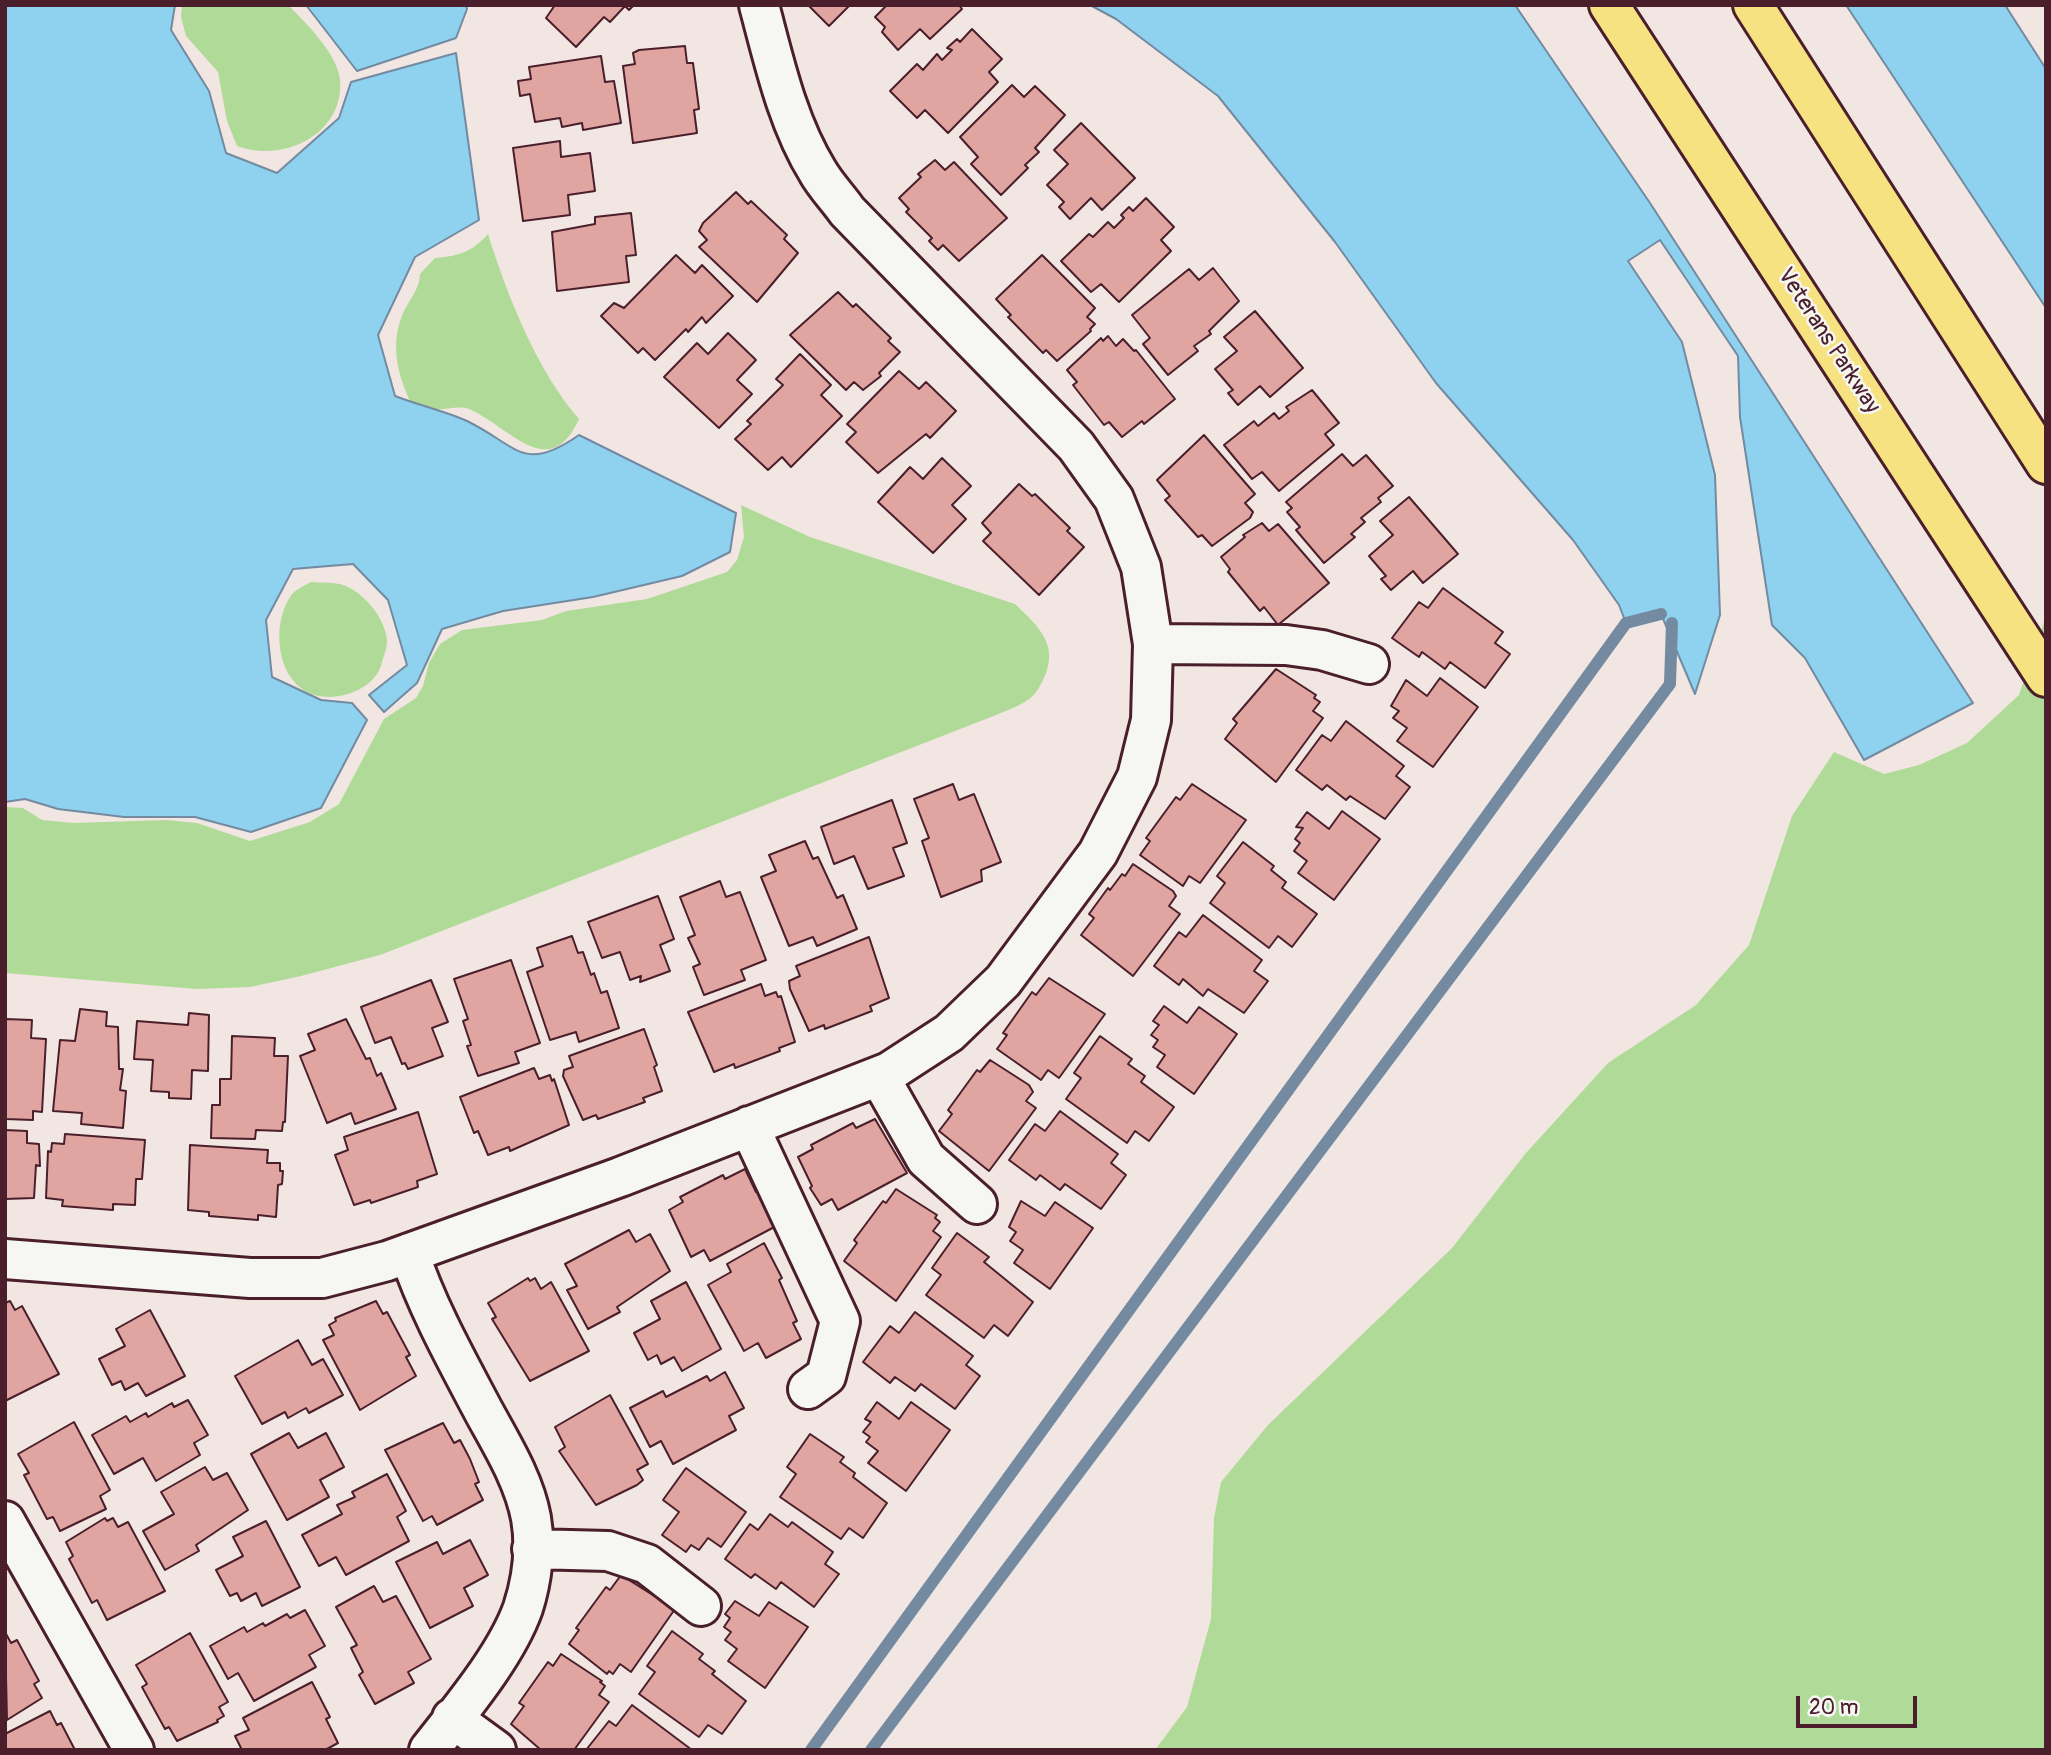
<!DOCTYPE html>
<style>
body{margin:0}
#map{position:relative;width:2051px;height:1755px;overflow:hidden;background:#f2e6e2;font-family:Pangolin,sans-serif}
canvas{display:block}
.frame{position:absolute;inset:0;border:7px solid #4a1f2b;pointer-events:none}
.scale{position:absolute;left:1796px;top:1696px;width:121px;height:32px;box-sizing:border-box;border:4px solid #4a1f2b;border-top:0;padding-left:9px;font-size:21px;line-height:24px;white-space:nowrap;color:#4a1f2b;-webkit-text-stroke:5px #f6f6f2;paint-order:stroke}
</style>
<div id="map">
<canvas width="2051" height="1755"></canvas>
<div class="frame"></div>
<div class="scale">20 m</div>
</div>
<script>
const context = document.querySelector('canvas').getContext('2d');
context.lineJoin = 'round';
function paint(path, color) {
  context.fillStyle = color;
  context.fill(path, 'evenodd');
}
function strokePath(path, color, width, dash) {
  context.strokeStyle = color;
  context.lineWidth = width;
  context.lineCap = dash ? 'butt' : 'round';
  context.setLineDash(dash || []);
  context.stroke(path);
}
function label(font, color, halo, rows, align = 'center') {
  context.font = font + ' Pangolin,sans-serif';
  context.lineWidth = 5;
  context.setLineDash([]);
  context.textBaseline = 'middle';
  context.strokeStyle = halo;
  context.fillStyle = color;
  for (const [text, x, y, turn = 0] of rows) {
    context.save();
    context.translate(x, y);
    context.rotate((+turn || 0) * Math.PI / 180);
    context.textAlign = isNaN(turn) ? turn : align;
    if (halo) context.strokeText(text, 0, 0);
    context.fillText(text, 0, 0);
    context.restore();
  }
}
const green = new Path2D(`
 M182,5H288C305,22 338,54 340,80C344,135 283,163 237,146L227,121L218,72L186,36L181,17Z
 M488,234C507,295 537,371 579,419C549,485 508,425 469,409C458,405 443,411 432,409C425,408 418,405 411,403C397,373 390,344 403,313C410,298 419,291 420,274L435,258C459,256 472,252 488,234Z
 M741,505L810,537L1015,604C1039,627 1060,645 1043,680C1039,688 1035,696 1026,701C1016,708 1002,712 991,717L380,955L301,976L250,987L197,989L5,973V807L23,808L42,820L73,823L166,820L197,823L250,841L310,822L339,804L384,719L416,698L423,686L429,663L440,644L462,630L542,620L566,611L647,599L727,572L737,560L744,537Z
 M311,582C322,583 334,582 343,585C364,592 386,619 387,641C387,648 384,656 382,662C376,691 332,705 307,692C276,676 272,624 290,597C294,590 304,586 311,582Z
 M2046,616V1750H1155L1187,1707L1211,1619L1214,1518L1221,1482L1268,1425L1452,1248L1526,1153L1608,1063L1696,1005L1749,945L1792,816L1834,752L1884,774L1919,765L1967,743L2019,695Z`);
const water = new Path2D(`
 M5,5H175L171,30L209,91L226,153L277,173L339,118L351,82L456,53L479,220L415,257L378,335L395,396C418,405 444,411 467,421C518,446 523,474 579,435L736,513L730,552L682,576L593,597L503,611L442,629L417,683L384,712L369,695L407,665L388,600L353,564L293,569L266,620L272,677L321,700L352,703L367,720L321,808L251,832L195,817H124L58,809L25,799L5,802Z
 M306,5H466L467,9L456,38L357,71Z
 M1090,5H1515L1650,203L1973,703L1864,760L1805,658L1772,625L1740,417L1738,356L1660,240L1628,261L1682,342L1715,475L1720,615L1695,694L1661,614L1626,623L1619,605L1573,540L1436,383L1335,242L1218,96L1116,19Z
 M1846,5H2005L2046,69V308Z`);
const stream = new Path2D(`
 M811,1750L1626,623L1661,614
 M871,1750L1670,684L1672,623`);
const building = new Path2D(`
 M555,5H634L629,10L625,6L610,22L604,17L576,47L546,18Z
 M808,5H850L829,26Z
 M887,5H959L962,9L930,39L920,29L898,50L882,32L885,27L875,17Z
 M972,29L1002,59L989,72L998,82L948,133L925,110L917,118L890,91L917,64L923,70L937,54L942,60L952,50L947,48L957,39L960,42Z
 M685,46L687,63H693L699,109L694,110L697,133L633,143L623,66L635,64L633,53L639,50Z
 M601,56L605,82L614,81L621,123L583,130L582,123L562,127L560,118L535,122L530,94L520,96L518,81L531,79L529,67Z
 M1012,85L1024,97L1035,86L1065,115L1035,148L1039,152L1025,165L1028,168L1001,195L971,164L978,157L960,137Z
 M1081,123L1135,178L1102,210L1091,198L1070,219L1059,207L1064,202L1047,185L1068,164L1054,150Z
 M560,141L561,157L590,153L595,191L568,195L570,215L523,221L513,148Z
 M935,160L945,170L954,162L1007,218L959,261L943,245L938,250L929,241L932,238L906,212L909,209L899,198L921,177L918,174Z
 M736,192L748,204L751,201L787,235L784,239L798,253L757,302L699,247L707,240L699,231L703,223Z
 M1146,198L1174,227L1161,240L1171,251L1119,302L1101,284L1091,292L1061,261L1089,234L1093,237L1108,222L1114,228L1124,218L1121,215L1129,207L1133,211Z
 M631,213L636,255L626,256L629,282L557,291L552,232L595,224V217Z
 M676,255L695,273L702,265L733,296L706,323L702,317L688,332L686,329L655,360L643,348L638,353L601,316L614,303L624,308Z
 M1042,255L1095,308L1087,317L1095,324L1090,329L1091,331L1057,361L1046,350L1043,353L1008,317L1011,315L996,299Z
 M1213,268L1239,301L1209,331L1211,334L1194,346L1198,351L1168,375L1143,344L1150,338L1132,315L1189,269L1199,280Z
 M838,292L853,307L856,304L891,338L888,341L900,352L879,373L881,376L863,390L854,382L846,390L790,335Z
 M1255,311L1303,368L1270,397L1260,386L1238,405L1228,393L1233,390L1215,369L1237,351L1224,337Z
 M728,333L756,360L737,380L752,394L719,428L664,377L697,343L708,354Z
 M1108,336L1116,346L1123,339L1134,351L1136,350L1175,399L1144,424L1142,421L1122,437L1109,422L1104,425L1073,385L1077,382L1067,370L1101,338L1103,341Z
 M800,354L831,385L821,395L842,416L791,467L782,457L768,470L735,439L751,424L747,421L783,385L776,379Z
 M899,371L919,389L926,382L956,411L930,438L926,434L878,473L846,442L856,432L847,424Z
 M1312,390L1339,423L1325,434L1334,445L1279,491L1262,472L1252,479L1224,445L1254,421L1258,426L1274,413L1279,419L1289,411L1286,407Z
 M1204,435L1255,494L1245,503L1253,512L1250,518L1212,546L1202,535L1198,537L1165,500L1170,496L1157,480Z
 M1342,454L1353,466L1366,455L1393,486L1378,498L1381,502L1361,518L1365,522L1351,534L1355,537L1324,563L1296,530L1300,527L1287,512L1292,508L1286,502Z
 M942,458L971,486L952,505L966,519L933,553L878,502L910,467L923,479Z
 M1019,484L1032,496L1035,494L1070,528L1067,531L1084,547L1039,595L983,541L991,533L982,523Z
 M1409,497L1458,554L1423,583L1413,571L1391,590L1381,579L1386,576L1369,556L1393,535L1380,521Z
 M1262,523L1269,531L1278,524L1329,583L1278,625L1264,607L1260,611L1228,572L1230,569L1221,557L1245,537L1243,535Z
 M1443,588L1503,632L1495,643L1510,654L1485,688L1450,662L1445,669L1422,652L1419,657L1392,638L1419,602L1428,608Z
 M1276,669L1316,695L1314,698L1320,702L1313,711L1323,718L1276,782L1225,739L1237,723L1233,719Z
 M1440,678L1478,707L1433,767L1397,741L1407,728L1393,718L1399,711L1391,706L1406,680L1427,696Z
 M1346,721L1404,766L1396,776L1410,787L1385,819L1350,796L1346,800L1327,785L1322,790L1296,770L1322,735L1331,741Z
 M953,784L959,800L974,794L1001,862L981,870L982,881L941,897L922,841L929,838L914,799Z
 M1192,784L1246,820L1200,883L1189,876L1183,886L1140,855L1150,841L1146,838L1176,797L1180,800Z
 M892,800L907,843L893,848L904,876L868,889L854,856L834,864L821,827Z
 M1342,811L1380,839L1334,900L1298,873L1307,861L1294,851L1300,843L1295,839L1303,828L1296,827L1307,812L1329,829Z
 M805,841L813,859L818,857L837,898L843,895L857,929L817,946L813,937L789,946L761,877L776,871L769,855Z
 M1243,842L1274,866L1271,870L1286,882L1282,888L1317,914L1292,947L1278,936L1269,948L1210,903L1225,883L1217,876Z
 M1133,864L1173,891L1176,896L1169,906L1180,914L1133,976L1081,935L1094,918L1089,914L1108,888L1110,890L1122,874L1125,876Z
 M720,881L726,897L740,892L766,960L741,970L745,980L704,995L693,967L700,964L688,938L695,935L680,897Z
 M658,896L674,939L660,945L670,971L640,982L641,976L630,980L620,952L602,958L588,922Z
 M1203,915L1262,960L1254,971L1268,981L1244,1013L1208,989L1203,996L1183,979L1179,985L1154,966L1179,932L1186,937Z
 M572,936L578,953L583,952L591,975L594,973L601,993L607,991L619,1028L579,1042L576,1032L550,1040L527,972L543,966L537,948Z
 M869,937L889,998L870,1006L872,1011L825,1029L824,1025L809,1031L790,989L789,981L800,976L796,966Z
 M511,960L540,1043L515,1052L519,1063L478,1076L467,1046L471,1045L463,1021L468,1019L454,979Z
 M1049,978L1105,1014L1059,1078L1048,1070L1041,1080L997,1049L1007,1035L1003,1033L1032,992L1036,995Z
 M431,980L448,1022L432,1028L443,1056L408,1069L405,1063L402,1064L391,1037L375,1043L361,1007Z
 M761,984L765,996L776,992L778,997L781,996L795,1042L779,1048L780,1051L735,1068L734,1064L714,1072L688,1012Z
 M1164,1006L1187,1023L1199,1007L1237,1034L1194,1094L1157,1067L1165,1055L1153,1047L1158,1040L1151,1035L1159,1025L1153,1021Z
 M80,1009L107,1012L106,1026L118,1027L119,1069H123L120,1090L126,1091L123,1128L81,1124L82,1113L53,1111L60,1040L75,1041Z
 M189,1013L209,1015L208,1071L192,1070L191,1099L169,1098V1092L151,1091L153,1060L134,1059L137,1021L188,1025Z
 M5,1019L32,1020L31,1038L46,1039L42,1112L33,1111V1120L5,1119Z
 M346,1019L366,1059L370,1058L377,1076L381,1073L396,1109L355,1124L351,1113L327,1123L300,1056L315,1050L308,1034Z
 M644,1029L657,1065L654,1067L662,1091L643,1098L645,1102L598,1119L596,1115L583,1120L563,1076L564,1070L573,1067L569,1056Z
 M232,1036L275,1038L274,1056H288L285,1122H283L282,1131L256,1130L255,1139L211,1138L212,1105H220V1079H231Z
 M1100,1036L1132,1059L1128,1064L1145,1076L1141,1082L1174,1107L1149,1141L1135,1131L1127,1143L1066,1099L1081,1078L1074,1073Z
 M990,1060L1029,1085L1033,1092L1026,1101L1036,1108L989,1171L939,1131L952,1114L948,1110L977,1070L980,1072Z
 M534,1068L539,1079L550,1075L552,1081L554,1079L569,1125L510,1151L509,1147L488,1155L478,1131L474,1133L460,1097Z
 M1060,1111L1118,1154L1111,1163L1126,1175L1101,1209L1065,1184L1060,1190L1040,1175L1036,1180L1009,1160L1035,1124L1045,1131Z
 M418,1112L437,1174L417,1181L418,1187L371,1203L370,1200L354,1205L335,1155L348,1150L344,1137Z
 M875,1119L907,1173L838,1210L832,1199L821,1205L810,1188L812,1186L798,1157L813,1149L811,1145L853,1123L856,1128Z
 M5,1130L27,1131V1143L39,1144L40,1166L36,1165L34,1198L5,1199Z
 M65,1134L145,1140L142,1179H136L135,1205L113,1204V1210L62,1206L63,1200L46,1198L48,1151L51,1152L52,1143L64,1144Z
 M190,1145L268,1150L267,1163H280V1171H283L282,1184L278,1185L276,1217L258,1215V1220L209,1216V1212L188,1210Z
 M745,1169L756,1192L762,1190L780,1224L710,1261L704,1250L691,1257L669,1210L683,1202L680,1197L723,1175L725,1179Z
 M896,1189L937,1215L935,1218L940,1222L933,1231L941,1237L896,1301L844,1261L857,1243L854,1240L883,1201L886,1203Z
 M1021,1201L1045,1216L1055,1202L1093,1228L1050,1289L1014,1263L1023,1250L1010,1241L1016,1232L1009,1227Z
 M629,1230L636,1242L650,1234L670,1271L617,1307L620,1312L588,1329L567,1290L577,1286L565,1264Z
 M957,1233L989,1257L984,1262L1033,1302L1008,1336L994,1325L984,1338L926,1295L941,1275L932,1268Z
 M764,1243L782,1278L779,1280L797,1321L793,1323L801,1339L766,1358L758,1343L744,1351L708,1285L731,1272L727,1264Z
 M528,1278L530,1281L535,1278L541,1289L551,1282L589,1351L530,1381L492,1319L496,1317L488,1303Z
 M686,1282L721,1349L682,1371L674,1357L661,1364L657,1355L648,1360L634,1333L660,1319L651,1301Z
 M10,1301L15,1310L22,1306L59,1374L5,1401V1303Z
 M376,1301L383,1314L387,1312L410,1355L406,1357L416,1376L360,1410L323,1340L334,1335L329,1325L336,1321L335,1318Z
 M150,1310L185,1376L146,1396L138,1383L125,1390L121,1381L112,1385L99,1359L125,1346L116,1329Z
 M915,1312L973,1356L966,1365L980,1376L955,1409L921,1384L915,1391L895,1377L890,1383L863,1362L890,1326L899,1333Z
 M298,1340L312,1365L323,1359L343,1395L309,1413L306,1408L288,1418L285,1412L262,1424L235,1376Z
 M725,1372L744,1408L729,1416L736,1430L673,1464L661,1441L650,1447L630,1408L663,1391L666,1397L707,1376L710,1381Z
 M610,1395L648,1464L637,1470L643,1480L637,1485L596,1505L559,1451L565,1447L555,1427Z
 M188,1400L208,1435L194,1443L200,1455L156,1481L143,1458L114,1474L92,1435L126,1416L130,1422L146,1413L148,1417L172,1403L174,1407Z
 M877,1402L899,1419L911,1402L950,1430L906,1491L868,1463L878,1451L866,1442L870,1437L863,1432L871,1422L865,1419Z
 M74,1422L110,1490L100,1496L106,1509L60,1531L53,1517L47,1519L24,1475L29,1473L18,1454Z
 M443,1423L454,1443L460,1440L470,1459L479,1482L475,1484L483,1500L437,1525L432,1516L423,1521L385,1450Z
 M289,1433L298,1448L326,1433L344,1467L320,1480L329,1497L287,1520L251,1454Z
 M810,1434L844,1457L840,1462L855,1473L853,1477L887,1503L863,1538L849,1528L841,1539L780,1497L796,1474L787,1467Z
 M205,1467L213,1480L227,1473L248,1510L196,1545L199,1551L165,1570L143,1531L174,1514L161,1492Z
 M686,1468L746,1512L721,1547L708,1538L699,1550L691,1545L686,1552L662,1535L679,1512L663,1500Z
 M387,1474L406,1511L397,1517L409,1541L346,1575L336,1557L319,1566L302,1535L342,1514L337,1505L355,1497L352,1492Z
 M770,1514L788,1527L792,1522L833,1552L825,1564L839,1574L814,1607L781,1582L776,1589L755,1574L751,1578L725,1559L750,1524L758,1530Z
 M105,1518L107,1521L113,1518L118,1527L128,1522L165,1591L107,1620L97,1600L92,1603L69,1559L73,1556L66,1542Z
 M266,1521L300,1587L262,1606L256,1593L241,1601L237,1593L230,1596L216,1570L243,1556L233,1537Z
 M470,1540L488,1575L464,1588L473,1606L430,1628L396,1562L437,1542L443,1554Z
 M621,1575L675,1609L631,1672L620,1664L613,1674L609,1671L607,1674L569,1644L579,1630L576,1628L606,1587L610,1590Z
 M374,1586L383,1602L396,1596L431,1659L408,1672L414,1683L375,1704L359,1675L363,1672L351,1648L357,1645L336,1607Z
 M735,1601L759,1616L769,1602L808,1627L765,1688L728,1661L737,1649L725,1640L731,1632L724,1627L730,1618L725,1614Z
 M305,1610L325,1646L309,1655L316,1667L254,1701L238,1673L228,1679L210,1646L244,1627L247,1632L263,1623L265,1626L287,1614L290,1618Z
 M672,1631L703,1654L699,1659L715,1671L712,1674L746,1701L722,1734L708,1725L699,1737L639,1694L655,1672L647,1666Z
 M5,1632L11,1643L17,1640L39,1681L34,1684L42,1698L7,1720Z
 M190,1633L228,1702L219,1707L224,1716L217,1720L218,1722L177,1741L169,1727L165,1729L142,1687L147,1684L136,1665Z
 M561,1654L602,1681L600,1682L605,1686L599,1695L609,1702L574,1750H541L511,1724L524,1706L519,1703L548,1662L553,1666Z
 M312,1682L330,1717L326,1719L338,1743L325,1750H242L235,1736L249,1730L243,1718Z
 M632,1705L692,1750H586L609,1721L616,1726Z
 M50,1711L57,1725L61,1723L75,1750H5V1734Z`);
const minor = new Path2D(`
 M1153,644L1286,645L1322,650L1369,664
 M879,1076L926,1159L977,1204
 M749,1126L840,1321L826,1376L808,1389
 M409,1253C428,1309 456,1359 484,1412C502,1445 524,1480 531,1518C536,1547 532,1580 523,1608C506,1656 460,1710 429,1750
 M5,1259L250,1278H322L387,1261L620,1177L889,1072L949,1033L1003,981L1098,853L1137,777L1151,720L1153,644L1141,567L1114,499L1076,446L847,211C838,198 826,186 818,172C787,122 774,61 759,5
 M5,1521L134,1750
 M532,1549L608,1551L647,1564L701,1606
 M452,1718L496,1750`);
const major = new Path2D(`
 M1609,5L2046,677
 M1753,5L2046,464`);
const streetNames = [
 ["Veterans Parkway",1828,341,57]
];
paint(green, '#b0da97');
paint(water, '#8ed2ef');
strokePath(water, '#738aa1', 2);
strokePath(stream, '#738aa1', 12);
paint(building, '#e0a5a1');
strokePath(building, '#4a1f2b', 2);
strokePath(minor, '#4a1f2b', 44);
strokePath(major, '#4a1f2b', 44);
strokePath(minor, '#f6f6f2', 38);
strokePath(major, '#f6e281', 38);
label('23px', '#4a1f2b', '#f6f6f2', streetNames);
</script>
